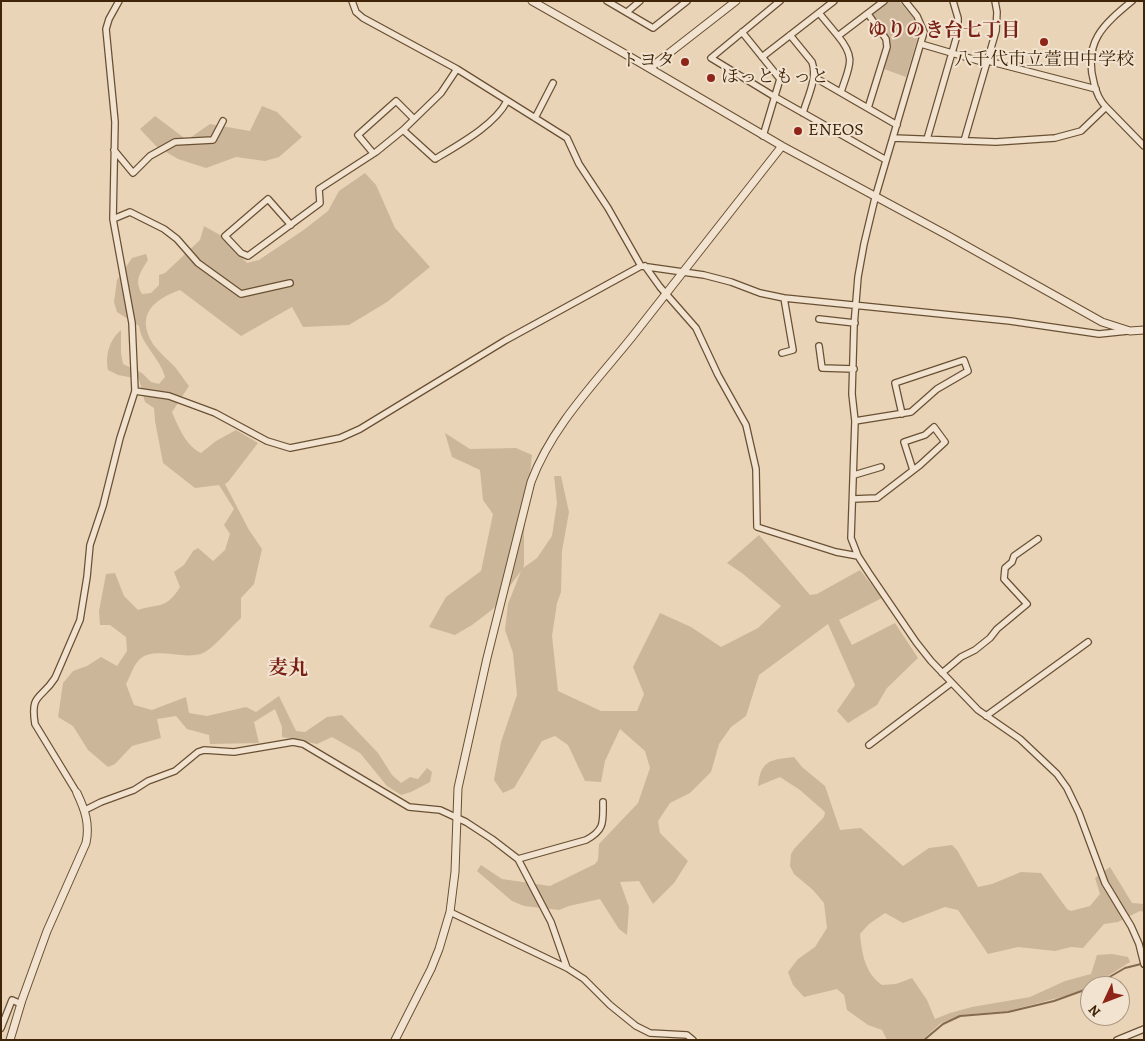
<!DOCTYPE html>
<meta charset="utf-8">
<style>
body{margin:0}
#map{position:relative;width:1145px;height:1041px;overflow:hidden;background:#e9d4b7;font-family:Alegreya,serif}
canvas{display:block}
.frame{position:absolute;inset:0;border:2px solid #402407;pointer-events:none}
.north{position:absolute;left:1080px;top:976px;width:50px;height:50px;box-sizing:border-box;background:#f1e3d0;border:1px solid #aa9780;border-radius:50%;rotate:227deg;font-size:14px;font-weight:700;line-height:20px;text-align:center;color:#402407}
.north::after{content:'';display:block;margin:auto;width:18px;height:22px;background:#8f2418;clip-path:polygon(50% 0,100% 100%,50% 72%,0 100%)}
</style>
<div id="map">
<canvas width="1145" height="1041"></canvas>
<div class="frame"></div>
<div class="north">N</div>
</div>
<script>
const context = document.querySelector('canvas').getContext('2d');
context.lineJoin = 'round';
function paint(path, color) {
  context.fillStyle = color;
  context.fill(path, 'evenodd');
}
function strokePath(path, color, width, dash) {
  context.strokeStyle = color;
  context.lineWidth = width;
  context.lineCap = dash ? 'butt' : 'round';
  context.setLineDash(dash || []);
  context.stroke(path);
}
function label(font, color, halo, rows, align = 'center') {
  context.font = font + ' Alegreya,"Noto Serif JP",serif';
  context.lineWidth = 4;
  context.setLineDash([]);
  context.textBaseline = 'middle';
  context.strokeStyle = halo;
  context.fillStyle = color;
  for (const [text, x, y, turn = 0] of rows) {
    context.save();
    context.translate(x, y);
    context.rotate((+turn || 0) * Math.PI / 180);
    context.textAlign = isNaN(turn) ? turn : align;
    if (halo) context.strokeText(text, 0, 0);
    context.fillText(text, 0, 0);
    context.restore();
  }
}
const green = new Path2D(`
 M890,1H899L915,20L919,33L906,77L884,69C892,37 891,41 871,15Z
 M262,106L277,112L302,137L279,157L265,161L236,157L206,168L178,159L156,146L140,129L155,116L187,140L210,124L250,131Z
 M365,173L376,185L395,228L430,267L387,302L349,325L303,327L292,307L241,336L180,290C154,299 135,315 153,344C159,352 168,360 175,367C180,373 184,380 189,386L172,412C178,426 186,446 201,453L216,441L236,430L258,443L228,482L225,484L249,530L262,549L254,584L241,598V618C232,626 213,649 203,653C184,661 153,645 139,660C133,666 130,677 126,684L134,705L152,710L186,697L189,713L207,716L246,707L256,712L279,696L296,731L305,732L327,717L342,715L378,753L392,775L401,783L410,777L418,779L427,768L432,772L430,782L411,792L401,795L387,786L360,753L332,737L317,744L282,737V727L275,709L254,722L259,743L210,744L209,735L187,729L176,716L157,719L161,738L132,746L115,764L108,767L88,750L73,726L58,717L63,683L73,671L87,666L101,657L117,666L127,651L126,637L110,625H100L99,611L106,574L115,573L124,596L138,610C159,603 166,610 180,587L174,572L184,565L193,551L198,548L213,561L225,550L230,534L224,525L234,509L219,485L195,488L163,463L155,421L154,408L145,402L139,379L118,375L108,370C105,356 109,340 121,330V353L123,364L142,373L151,382L159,384L165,377C160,358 141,344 139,326L117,312L114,302L117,280L132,258L146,254L148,260C140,273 134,280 142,294L151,293L159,285V275L165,273L200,240L204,226L220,235L247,263L259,260L305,229L328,211L339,191Z
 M445,433L470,449L516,448L532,455L524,533V565L523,568L537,558L552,536L557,503L554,476H561L569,512L562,551L561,592L557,603L552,636L558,691L601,711H637L644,694L633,667L660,613L691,627L721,647L758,628L781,606L742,573L727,563L759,535L810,595L817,594L860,570L882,598L839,620L852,645L895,623L918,658L887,688L877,705L848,723L837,711L855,685L828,624L759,675L746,716L731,727L719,744L711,772L690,793L670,803L658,821L660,833L688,861L674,883L653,904L639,881L620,882L629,907L627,935L619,929L600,899L569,906L559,910L524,906L512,901L477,871L481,865L502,879L550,886L595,864L598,860L599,844L638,803L650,768L645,751L620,729L605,761L601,782L585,781L568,745L555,736L542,741L514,788L503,793L494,780L501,742L517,695L513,653L505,630L508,604L521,571L493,609L472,625L455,635L429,627L446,597L481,571L493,514L483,500L480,470L452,457Z
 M794,757L802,767L825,786L840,830L861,828L903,866L929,848L952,845L957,850L978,887L992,884L1021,872L1041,873L1067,909L1071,911L1090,906L1100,894L1095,878L1110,867L1132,903L1144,904V912L1140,911L1118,922L1104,924L1083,948L1071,947L1055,951L1018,947L988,954L958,910L945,907L903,923L885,913L869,924L860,934C862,954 865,973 882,985L896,984L912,978L927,1000L935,1019L950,1013L972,1007L1030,997L1065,981L1091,974L1097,955L1112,954L1128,957L1130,962L1089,988L1065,996L1008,1011L961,1015L941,1023L922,1040H887L882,1030L868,1025L847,1010L844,995L837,989L804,997L793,985L788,972L798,959L815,947L827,928L824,903L813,890L794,874L790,866L791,854L794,849L824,817L825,812L800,790L780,777L758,786C761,759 771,760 794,757Z`);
const stream = new Path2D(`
 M1094,986L1125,968L1141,964
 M924,1040L943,1024L960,1016L1008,1012L1054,1001L1090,988`);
const minor = new Path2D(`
 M352,1L356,12L363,18L457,69L567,138L579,164L608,208L641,266
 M607,1L653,28L687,1
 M780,1L711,58L775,97L886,160
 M905,1L917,16L924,32L875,198L864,244L858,277L854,326L852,394L855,421L851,538L858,556L869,573L916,642L931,661L978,710L1020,739L1057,774L1067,788L1079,813L1105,883L1131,926L1139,944L1144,964
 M627,12L640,1
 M819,13L838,36L884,1
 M868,14L886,39L887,47L868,108
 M742,32L780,79L763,136
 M790,35L812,62C818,78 807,98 803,113
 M838,36C857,59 849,66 841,92
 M921,44L986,63
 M762,57L834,1
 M988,61L1096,89
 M814,77L897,125
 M1106,107L1144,146
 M535,118L553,83
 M403,130L435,159C458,145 495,125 507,101
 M893,138L996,142L1055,138L1081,131L1106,107C1099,100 1096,92 1094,83C1083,42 1103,25 1132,1
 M927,139L958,32V18L953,1
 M964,141L996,31L997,12L995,1
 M114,150L133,173L150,156L175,142L213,140L223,121
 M373,153L358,135L396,101L414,119
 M113,219L130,212L164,229L177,239L198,263L241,294L290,283
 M291,225L268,199L225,236L241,253L248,256L320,203L319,189L376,152L403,130L441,93L457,69
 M645,266L660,287L696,328L718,375L746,425L756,469L757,527L836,552L858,556
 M819,319L855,323
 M819,346L822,368L854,369
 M782,353L793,350L784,298
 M135,391L169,396L215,413L267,441L290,448L340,438L360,429L506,340L641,266L704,275L731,282L760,293L784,298L1010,321L1099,334L1128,331
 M855,421L911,412L937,389L968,371L964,360L895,383L902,414
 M854,475L881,467
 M853,499L877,498L920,465L945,442L934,427L925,435L904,442L913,470
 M942,673L961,657L975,650L990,638L997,629L1027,604L1004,579L1005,568L1012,562L1014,556L1038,539
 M986,716L1088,642
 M869,745L951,683
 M77,793L35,724C30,693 41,700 55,678L80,620L87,577L90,545L103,506L120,438L135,391L132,323L113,219L115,122L106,29L109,19L119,1
 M85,810L101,802L134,790L148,781L175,771L198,752L204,750L234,752L293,742L303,744L409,807L440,810L466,822L492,839L518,859L551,922L567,968
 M518,859L586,840C605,830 603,822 603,802
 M450,912L567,968L584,979L610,1005L636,1026L650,1033L687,1035L693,1040
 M1,1028L12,1000L21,1004
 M1117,1040L1144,1029`);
const tertiary = new Path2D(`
 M532,1L620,51L782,146L947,235L1102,322L1130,331L1144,330
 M650,68L736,1
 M10,1040L22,1000L47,931L86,843C90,824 85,810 77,793
 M395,1040L431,969L439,949L450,912L455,872L458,788L487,658L531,482C552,426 595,383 632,337C682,274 732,210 782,146`);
const markers = [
 [1044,42,5,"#8f2418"],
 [685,62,5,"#8f2418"],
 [711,78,5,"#8f2418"],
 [798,131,5,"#8f2418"]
];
const poiNames = [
 ["八千代市立萱田中学校",1044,61,"center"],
 ["トヨタ",675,62,"right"],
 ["ほっともっと",721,78],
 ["ENEOS",808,131]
];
const neighbourhoodNames = [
 ["ゆりのき台七丁目",944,31]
];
const quarterNames = [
 ["麦丸",288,669]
];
paint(green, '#ccb699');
strokePath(stream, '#836a4d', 2);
strokePath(minor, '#6a5033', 8);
strokePath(tertiary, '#6a5033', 9);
strokePath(minor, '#f1e3d0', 5.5);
strokePath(tertiary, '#f1e3d0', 7);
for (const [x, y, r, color] of markers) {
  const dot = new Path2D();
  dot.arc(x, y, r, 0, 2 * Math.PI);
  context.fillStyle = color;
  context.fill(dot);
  strokePath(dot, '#f1e3d0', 2);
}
label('18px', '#402407', '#f1e3d0', poiNames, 'left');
label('bold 19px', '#7a1f14', '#f1e3d0', neighbourhoodNames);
label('bold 20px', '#7a1f14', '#f1e3d0', quarterNames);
</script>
